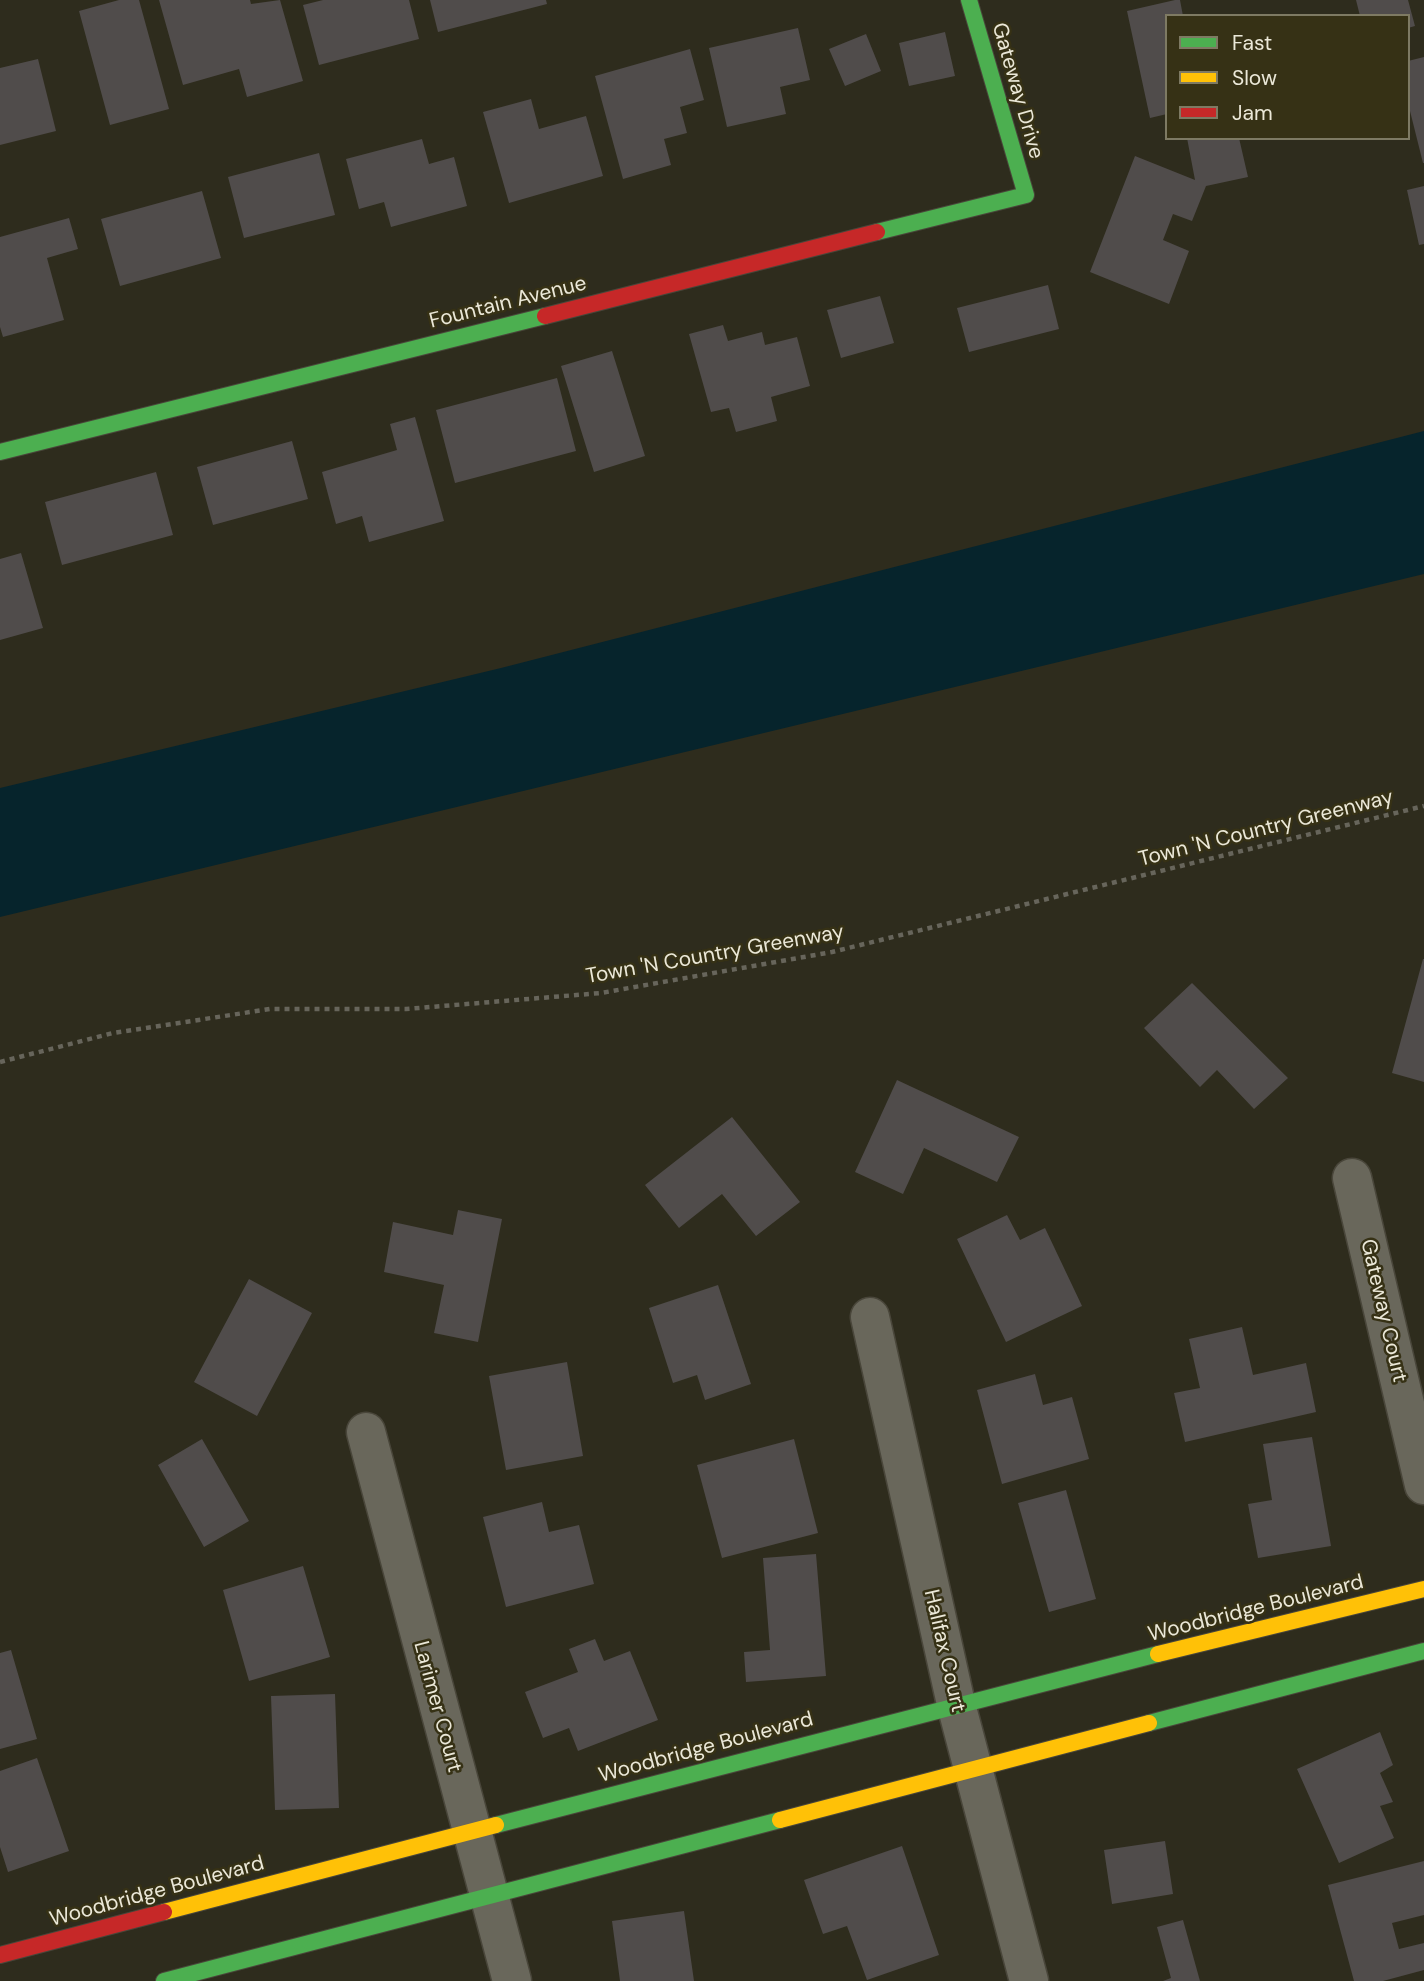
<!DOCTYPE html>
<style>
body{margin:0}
#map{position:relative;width:1424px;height:1981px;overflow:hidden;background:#2e2c1d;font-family:"DM Sans",sans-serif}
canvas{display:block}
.legend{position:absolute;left:1165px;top:14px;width:245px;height:126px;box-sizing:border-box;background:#363115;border:2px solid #7e7a63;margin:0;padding:9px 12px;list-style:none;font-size:21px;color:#ebe8d8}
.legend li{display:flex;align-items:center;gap:14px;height:35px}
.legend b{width:35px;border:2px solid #7e7a63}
</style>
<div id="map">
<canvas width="1424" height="1981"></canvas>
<ul class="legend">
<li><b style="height:9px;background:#4caf50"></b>Fast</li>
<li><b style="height:9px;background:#ffc107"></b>Slow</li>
<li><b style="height:9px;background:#c62828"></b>Jam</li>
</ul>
</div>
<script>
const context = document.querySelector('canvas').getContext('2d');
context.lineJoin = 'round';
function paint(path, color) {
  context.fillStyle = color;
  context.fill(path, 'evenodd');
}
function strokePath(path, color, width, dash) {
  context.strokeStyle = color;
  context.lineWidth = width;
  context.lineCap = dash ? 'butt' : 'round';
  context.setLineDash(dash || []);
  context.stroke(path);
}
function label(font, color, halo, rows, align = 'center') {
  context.font = font + ' "DM Sans",sans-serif';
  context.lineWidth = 5;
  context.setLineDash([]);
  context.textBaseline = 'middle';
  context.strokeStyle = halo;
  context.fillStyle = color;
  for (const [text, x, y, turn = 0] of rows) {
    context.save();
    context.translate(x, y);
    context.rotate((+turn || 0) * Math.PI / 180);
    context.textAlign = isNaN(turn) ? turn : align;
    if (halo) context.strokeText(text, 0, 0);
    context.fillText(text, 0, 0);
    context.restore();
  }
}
const water = new Path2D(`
 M1424,431V574L0,917V788L501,668Z`);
const building = new Path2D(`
 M119,0H139L169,109L110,125L79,11Z
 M159,0H250L251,4L280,0L303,81L247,97L239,69L183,85Z
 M323,0H409L419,39L319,65L303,5Z
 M430,0H546L547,4L438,32Z
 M1175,0H1180L1183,16H1167V114L1150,118L1127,11Z
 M1356,0H1408L1415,26L1408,28V16H1360Z
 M798,28L810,80L780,87L786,114L727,127L709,48Z
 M945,32L955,76L909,86L899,43Z
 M866,34L881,71L845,86L829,49Z
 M690,49L704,100L680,107L687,133L664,139L671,165L623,179L595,76Z
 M1424,57V163H1423L1408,103V61Z
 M38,59L56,131L0,145V68Z
 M531,99L539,129L586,116L603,176L509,203L483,112Z
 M1187,138H1239L1248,177L1206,186L1192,221L1173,214L1163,240L1189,251L1169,304L1090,272L1135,156L1195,180Z
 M422,139L429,164L454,157L467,206L391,227L384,202L359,209L346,159Z
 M319,153L335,215L244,238L228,177Z
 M1424,186V244L1419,245L1407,190Z
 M202,191L221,258L120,286L101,219Z
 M69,218L78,249L47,258L64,320L3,337L0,327V237Z
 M1048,285L1059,329L969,352L957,308Z
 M880,296L894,343L841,358L827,310Z
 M723,325L728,341L762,332L765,345L797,337L810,386L771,397L777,421L736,432L729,408L711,412L689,334Z
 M612,351L645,456L594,472L561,366Z
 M557,378L576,451L455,483L436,410Z
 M415,417L444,521L369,542L362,516L336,524L322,472L397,450L390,424Z
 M292,441L308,499L213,525L197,467Z
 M156,472L173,535L62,565L45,502Z
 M21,553L43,628L0,640V559Z
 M1423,959H1424V1082L1392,1073Z
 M1192,983L1288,1078L1254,1109L1217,1070L1200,1087L1144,1028Z
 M897,1080L1019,1137L997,1182L924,1148L903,1194L855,1172Z
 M732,1117L800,1202L756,1236L722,1194L679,1228L645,1185Z
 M458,1210L502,1219L478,1342L434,1333L444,1285L384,1272L393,1222L453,1235Z
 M1007,1215L1020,1240L1045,1228L1082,1306L1006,1342L957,1239Z
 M249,1279L312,1313L257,1416L194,1382Z
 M718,1285L751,1384L705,1400L697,1375L673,1383L649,1308Z
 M1242,1327L1253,1375L1306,1363L1316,1412L1185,1442L1174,1393L1200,1388L1189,1339Z
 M567,1362L583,1456L506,1470L489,1376Z
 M1035,1374L1043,1405L1072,1397L1089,1459L1002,1484L977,1390Z
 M1312,1437L1331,1546L1258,1558L1248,1504L1272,1500L1263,1444Z
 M202,1439L249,1521L204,1547L158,1465Z
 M794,1439L818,1533L722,1558L697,1465Z
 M1066,1490L1096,1599L1049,1612L1018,1503Z
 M542,1502L549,1532L579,1525L594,1584L506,1607L483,1517Z
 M816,1554L826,1676L746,1682L744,1652L770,1650L763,1558Z
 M303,1566L330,1657L249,1681L223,1590Z
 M595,1639L604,1661L630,1651L658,1720L578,1751L569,1728L543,1738L525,1692L578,1672L569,1649Z
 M11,1650L37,1739L0,1749V1653Z
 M335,1694L339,1808L275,1810L271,1696Z
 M1380,1732L1393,1765L1380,1773L1393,1802L1380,1806L1394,1838L1339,1863L1297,1769Z
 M37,1758L69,1851L8,1872L0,1847V1771Z
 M1165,1841L1173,1894L1112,1904L1104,1850Z
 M902,1846L939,1955L867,1980L847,1926L823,1934L804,1880Z
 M1424,1861V1915L1392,1923L1399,1949L1424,1943V1970L1383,1981H1354L1328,1885Z
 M684,1911L694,1981H620L612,1921Z
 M1183,1920L1200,1981H1163L1171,1978L1157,1927Z`);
const path = new Path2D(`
 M0,1062L113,1033L270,1009H406L601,993L832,952L1424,806`);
const street = new Path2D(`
 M1352,1178L1424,1485
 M870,1317L956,1704L1029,1981
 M366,1432L512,1981`);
const fast = new Path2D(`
 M877,232L1026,195L969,0
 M0,452L545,316
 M1149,1723L1424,1651
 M496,1825L1158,1654
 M164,1981L780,1820`);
const slow = new Path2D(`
 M1158,1654L1424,1589
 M780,1820L1149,1723
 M164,1912L496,1825`);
const jam = new Path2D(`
 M545,316L877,232
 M0,1955L164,1912`);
const streetNames = [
 ["Gateway Drive",1017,91,74],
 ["Fountain Avenue",508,303,-14],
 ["Town 'N Country Greenway",1266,829,-14],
 ["Town 'N Country Greenway",715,955,-10],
 ["Gateway Court",1383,1311,77],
 ["Woodbridge Boulevard",1256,1609,-14],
 ["Halifax Court",944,1651,77],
 ["Larimer Court",437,1707,75],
 ["Woodbridge Boulevard",706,1748,-15],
 ["Woodbridge Boulevard",157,1892,-15]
];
paint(water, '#06242c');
paint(building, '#504c4b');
strokePath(street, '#49463a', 41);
strokePath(fast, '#49463a', 18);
strokePath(slow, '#49463a', 18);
strokePath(jam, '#49463a', 18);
strokePath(path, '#67655b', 4.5, [5, 5]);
strokePath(street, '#69675b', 38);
strokePath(fast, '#4caf50', 16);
strokePath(slow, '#ffc107', 16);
strokePath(jam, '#c62828', 16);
label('21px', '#ebe8d8', '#363115', streetNames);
</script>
